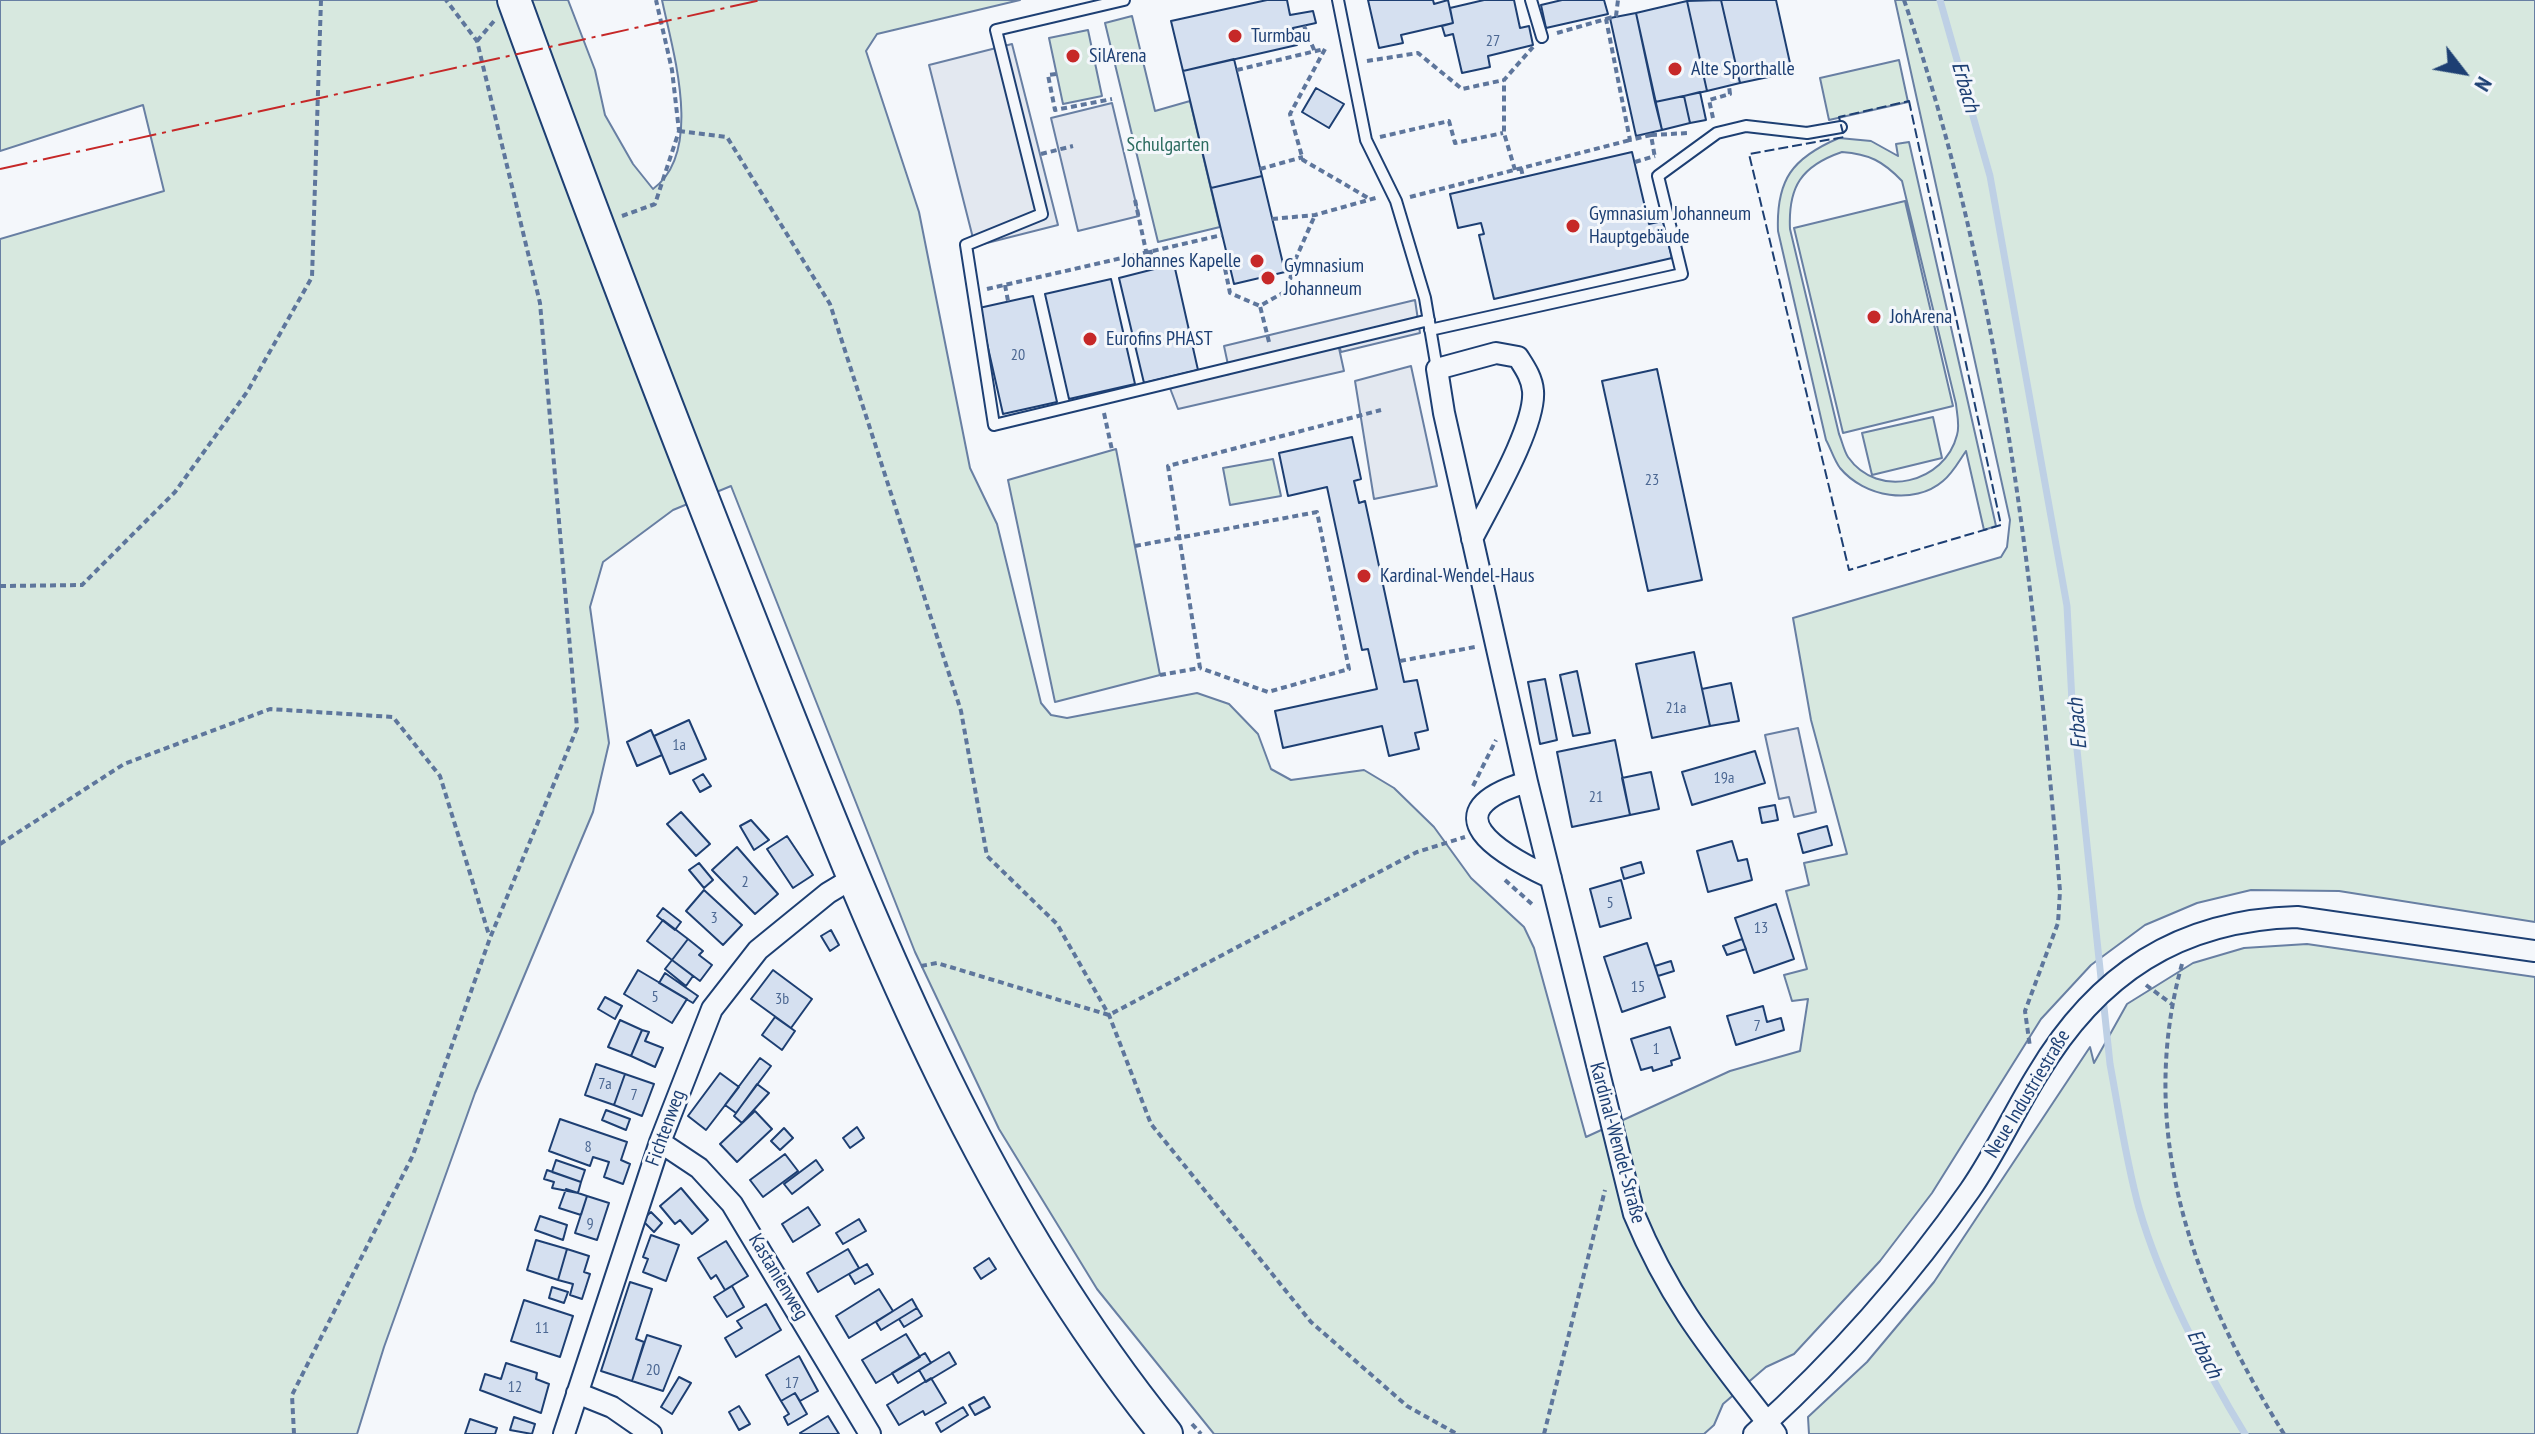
<!DOCTYPE html>
<meta charset="utf-8">
<style>
body{margin:0}
#map{position:relative;width:2535px;height:1434px;overflow:hidden;background:#f4f7fb;font-family:"PT Sans Narrow",sans-serif}
canvas{display:block}
.north{position:absolute;left:2423px;top:32px;width:80px;height:80px;-webkit-text-stroke:6px #f4f7fb;paint-order:stroke;rotate:121deg;font-size:22px;font-weight:700;line-height:32px;text-align:center;color:#1d3f73}
.north::after{content:'';display:block;margin:auto;width:28px;height:36px;background:#1d3f73;clip-path:polygon(50% 0,100% 100%,50% 72%,0 100%)}
</style>
<div id="map">
<canvas width="2535" height="1434"></canvas>
<div class="north">N</div>
</div>
<script>
const context = document.querySelector('canvas').getContext('2d');
context.lineJoin = 'round';
function paint(path, color) {
  context.fillStyle = color;
  context.fill(path, 'evenodd');
}
function strokePath(path, color, width, dash) {
  context.strokeStyle = color;
  context.lineWidth = width;
  context.lineCap = dash ? 'butt' : 'round';
  context.setLineDash(dash || []);
  context.stroke(path);
}
function label(font, color, halo, rows, align = 'center') {
  context.font = font + ' "PT Sans Narrow",sans-serif';
  context.lineWidth = 6;
  context.setLineDash([]);
  context.textBaseline = 'middle';
  context.strokeStyle = halo;
  context.fillStyle = color;
  for (const [text, x, y, turn = 0] of rows) {
    context.save();
    context.translate(x, y);
    context.rotate((+turn || 0) * Math.PI / 180);
    context.textAlign = isNaN(turn) ? turn : align;
    if (halo) context.strokeText(text, 0, 0);
    context.fillText(text, 0, 0);
    context.restore();
  }
}
const green = new Path2D(`
 M0,0H568L595,70L605,115L633,164L653,189C704,152 673,52 662,0H1020L877,34L866,51L919,212L970,468L997,524L1041,703L1051,715L1067,718L1197,693L1229,704L1258,734L1271,769L1291,780L1364,770L1394,788L1434,827L1471,878L1524,927L1534,948L1586,1137L1730,1071L1800,1051L1808,999L1792,1001L1784,975L1807,969L1786,891L1809,885L1804,863L1847,854L1811,720L1793,618L2001,557L2007,547L2010,520L1895,0H2535V922L2339,891L2251,890L2197,903L2145,925L2091,965L2041,1019L1932,1193L1880,1261L1794,1354L1766,1367L1723,1404L1714,1425L1704,1434H1214L1097,1289L999,1129L915,952L731,486L673,510L603,562L590,607L609,743L593,812L475,1093L384,1347L357,1434H0V239L164,191L143,105L0,151Z
 M1132,16L1155,111L1190,101L1220,227L1158,242L1105,23Z
 M1088,30L1102,96L1063,104L1049,38Z
 M1899,60L1908,102L1829,120L1820,78Z
 M1839,138L1871,141L1898,156L1896,144L1909,142L1996,526L1984,530L1966,451C1959,461 1953,473 1943,481C1914,506 1864,497 1840,468C1834,460 1831,449 1826,440L1778,231C1776,180 1792,158 1839,138ZM1842,152C1869,154 1883,161 1902,181L1956,404C1957,414 1960,426 1957,435C1945,483 1878,500 1848,457C1844,451 1842,441 1839,434L1790,229C1788,187 1801,166 1842,152Z
 M1905,201L1953,406L1843,433L1794,228Z
 M1933,417L1942,458L1872,475L1862,433Z
 M1116,449L1160,675L1055,702L1008,480Z
 M1273,459L1281,496L1230,505L1223,468Z
 M2307,944L2535,977V1434H1809L1808,1417L1867,1362L1934,1282L2090,1047L2094,1063L2127,1004L2193,963L2244,948Z`);
const parking = new Path2D(`
 M1012,44L1058,225L975,246L929,65Z
 M1112,103L1139,216L1078,231L1051,118Z
 M1415,300L1420,333L1341,352L1337,339L1344,371L1178,409L1168,383L1230,374L1224,346Z
 M1411,366L1437,486L1374,499L1355,381Z
 M1798,728L1816,812L1794,817L1789,797L1779,799L1765,735Z`);
const stream = new Path2D(`
 M1940,0L1990,176L2067,606L2072,702L2110,1064C2119,1112 2126,1161 2139,1208C2159,1279 2206,1371 2245,1434`);
const building = new Path2D(`
 M1267,0H1287L1290,15L1313,11L1316,23L1293,28L1297,45L1183,71L1171,21Z
 M1368,0H1433L1434,4L1448,0L1453,23L1401,35L1403,43L1379,48Z
 M1484,0H1514L1520,28L1529,26L1533,45L1488,56L1490,67L1462,73L1453,34L1445,36L1442,26L1453,23L1450,8Z
 M1562,0H1604L1608,14L1546,28L1541,5Z
 M1721,0H1776L1792,72L1740,83Z
 M1721,0L1740,83L1707,91L1687,1Z
 M1687,1L1707,91L1655,102L1636,13Z
 M1636,13L1662,130L1636,136L1610,18Z
 M1234,59L1262,176L1211,188L1183,71Z
 M1316,88L1344,104L1329,128L1302,112Z
 M1700,92L1706,120L1690,123L1684,96Z
 M1684,96L1690,123L1662,130L1655,102Z
 M1632,152L1649,224L1663,221L1672,258L1494,299L1479,235L1484,234L1481,223L1458,228L1450,194Z
 M1262,176L1285,272L1234,284L1211,188Z
 M1174,264L1198,370L1144,383L1119,278Z
 M1111,279L1135,384L1069,399L1045,294Z
 M1033,296L1057,402L1003,414L979,308Z
 M1657,369L1702,580L1648,591L1602,381Z
 M1352,437L1361,479L1354,481L1359,503L1365,501L1404,682L1417,680L1428,730L1415,733L1419,749L1389,756L1382,726L1283,748L1275,711L1377,689L1368,649L1362,650L1327,487L1288,496L1279,453Z
 M1694,652L1710,726L1652,738L1636,664Z
 M1577,671L1590,733L1573,736L1560,675Z
 M1545,679L1557,740L1540,744L1528,682Z
 M1731,683L1739,721L1710,726L1702,689Z
 M689,720L706,759L670,774L654,736Z
 M651,730L662,755L637,766L627,742Z
 M1615,740L1630,815L1572,827L1557,752Z
 M1755,751L1765,783L1692,805L1682,772Z
 M1651,772L1659,809L1630,815L1622,778Z
 M703,774L711,786L700,792L693,780Z
 M1775,805L1778,820L1762,823L1759,808Z
 M681,812L710,844L696,856L667,824Z
 M751,820L769,840L754,850L740,826Z
 M1827,826L1832,845L1803,853L1798,834Z
 M787,836L813,875L793,888L767,849Z
 M1732,841L1738,861L1747,859L1752,880L1708,892L1697,851Z
 M737,847L778,894L755,914L712,870Z
 M1641,862L1644,873L1624,879L1621,868Z
 M699,863L713,880L704,888L689,870Z
 M1621,880L1631,918L1600,927L1590,889Z
 M704,890L742,925L723,945L686,911Z
 M1776,904L1794,959L1754,973L1735,918Z
 M663,908L681,922L675,930L657,916Z
 M663,920L688,939L672,960L647,941Z
 M831,930L839,945L830,951L821,936Z
 M688,939L703,951L699,955L712,965L700,981L672,960Z
 M1742,939L1746,949L1727,955L1723,946Z
 M1647,943L1665,997L1622,1012L1604,957Z
 M672,960L693,976L686,986L665,969Z
 M1671,961L1674,971L1658,976L1655,966Z
 M638,970L687,999L672,1023L624,994Z
 M773,970L812,999L791,1028L751,999Z
 M665,973L698,996L693,1003L659,983Z
 M605,997L622,1006L615,1019L598,1009Z
 M1763,1006L1767,1022L1781,1018L1784,1030L1736,1045L1727,1016Z
 M775,1017L795,1031L782,1050L762,1035Z
 M620,1020L642,1030L631,1056L608,1047Z
 M1670,1027L1680,1058L1671,1061L1672,1065L1653,1071L1652,1067L1641,1070L1631,1039Z
 M642,1030L649,1032L645,1041L663,1048L655,1067L631,1056Z
 M760,1058L771,1066L736,1113L725,1105Z
 M596,1064L625,1074L614,1105L585,1095Z
 M720,1073L739,1087L706,1130L688,1116Z
 M625,1074L654,1084L642,1116L614,1105Z
 M757,1084L769,1093L742,1123L734,1116Z
 M606,1110L630,1119L626,1130L602,1120Z
 M755,1111L772,1129L737,1162L720,1144Z
 M560,1119L627,1142L621,1160L630,1164L623,1184L604,1177L609,1162L593,1157L590,1166L549,1151Z
 M857,1127L864,1138L850,1148L843,1138Z
 M784,1128L793,1138L780,1150L771,1141Z
 M785,1154L798,1171L763,1197L750,1180Z
 M556,1160L585,1170L581,1182L552,1172Z
 M816,1160L823,1170L792,1194L784,1184Z
 M547,1170L581,1182L578,1193L552,1188L554,1182L544,1179Z
 M681,1188L708,1220L692,1234L680,1220L675,1224L660,1206Z
 M566,1189L587,1196L581,1215L559,1208Z
 M587,1196L609,1203L597,1240L575,1233Z
 M808,1207L820,1225L793,1242L782,1224Z
 M651,1212L662,1223L654,1232L642,1220Z
 M540,1216L567,1225L563,1240L535,1230Z
 M859,1219L866,1231L843,1244L836,1233Z
 M651,1235L679,1245L666,1281L643,1272L648,1259L643,1257Z
 M536,1240L567,1249L558,1280L527,1270Z
 M726,1241L748,1276L725,1290L716,1275L711,1279L698,1258Z
 M567,1249L589,1256L584,1272L590,1274L582,1299L570,1295L573,1284L558,1280Z
 M848,1249L859,1268L818,1292L807,1273Z
 M989,1258L996,1269L981,1279L974,1268Z
 M867,1264L873,1274L855,1284L849,1274Z
 M630,1282L652,1289L636,1339L644,1342L632,1381L601,1371Z
 M732,1286L744,1307L727,1317L714,1297Z
 M552,1287L568,1292L564,1303L549,1298Z
 M879,1289L893,1311L849,1338L836,1316Z
 M912,1299L917,1308L881,1330L876,1322Z
 M524,1300L573,1316L560,1357L511,1341Z
 M766,1304L781,1330L736,1357L725,1338L742,1328L737,1321Z
 M917,1308L922,1316L904,1327L899,1319Z
 M906,1334L920,1357L876,1383L862,1360Z
 M647,1335L681,1346L663,1391L632,1381Z
 M949,1352L956,1364L926,1382L919,1370Z
 M925,1353L931,1363L898,1383L892,1373Z
 M799,1356L818,1391L800,1401L795,1393L781,1401L766,1375Z
 M506,1363L537,1373L536,1379L549,1384L541,1413L480,1390L485,1374L501,1379Z
 M679,1377L691,1383L672,1414L661,1407Z
 M931,1378L946,1403L925,1415L923,1411L899,1425L887,1405Z
 M795,1393L807,1414L788,1425L784,1417L789,1414L781,1401Z
 M984,1397L990,1407L975,1415L969,1405Z
 M739,1406L750,1424L739,1430L729,1412Z
 M963,1407L968,1415L941,1432L936,1423Z
 M828,1416L839,1434H801L800,1433Z
 M514,1417L535,1424L532,1434L510,1430Z
 M470,1419L497,1428L495,1434H465Z`);
const path = new Path2D(`
 M1904,0C2003,289 2034,589 2060,891L2058,923L2025,1011L2030,1047
 M1606,19L1616,16L1618,0
 M1304,26L1315,52
 M1557,33L1606,19L1630,140L1651,135L1655,158
 M477,41L494,21
 M1325,49L1290,114L1303,160L1370,199
 M1367,61L1418,53L1462,89L1504,80
 M1237,70L1324,49
 M1056,74L1048,75L1055,110L1112,99
 M1713,118L1709,100L1730,94L1729,86
 M679,131L727,137L830,304L961,711L987,856L1057,924L1109,1015L1151,1124L1311,1322L1407,1406L1457,1434
 M1651,135L1688,133
 M1380,137L1449,121L1455,143L1503,133
 M1041,154L1073,146
 M1635,162L1655,156
 M1521,168L1523,177
 M1260,169L1303,157
 M1515,170L1504,133V80L1533,47
 M1410,197L1630,140
 M1135,200L1146,251
 M622,216L655,204L679,131L672,70L656,0
 M1272,219L1315,215L1379,197
 M1150,250L1155,269
 M1223,259L1230,293L1260,306
 M1005,285L1008,301
 M987,289L1222,235
 M1269,342L1260,306L1288,290L1293,265L1315,215
 M1104,413L1112,450
 M1135,546L1317,512L1349,669L1268,692L1200,668
 M0,586L82,585L175,492L247,392L312,277L321,0
 M1400,661L1475,647
 M1160,675L1200,668L1168,466L1381,410
 M1473,786L1496,740
 M0,844L124,764L270,709L393,717L440,776L489,935
 M1505,880L1534,906
 M2182,964C2135,1133 2194,1291 2284,1434
 M921,966L937,963L1109,1015L1417,852L1465,837
 M2146,985L2173,1005
 M1192,1424L1201,1434
 M294,1434L292,1395L413,1155L490,938L577,728L540,303L477,41L446,0
 M1544,1434L1605,1190`);
const lane = new Path2D(`
 M1124,0L996,30L1042,214L966,245L994,425L1429,320
 M1338,0L1366,140L1396,201L1425,298L1437,369
 M1531,0L1542,37
 M1430,330L1682,274L1658,176L1717,133L1746,126L1807,133L1841,127`);
const street = new Path2D(`
 M1472,539C1489,505 1536,426 1533,391C1532,378 1525,368 1518,357L1496,353L1437,369L1444,413L1527,782L1634,1214C1672,1306 1717,1357 1776,1434
 M1527,782C1427,812 1500,854 1551,878
 M660,1142L699,1168L732,1204L870,1434
 M577,1393L612,1407L651,1434
 M564,1434L660,1142L712,1009L758,950L828,893L853,878
 M1754,1434C1835,1361 1908,1279 1970,1190C1995,1154 2014,1112 2037,1075C2097,974 2179,920 2297,917L2535,951`);
const primary = new Path2D(`
 M514,0C597,229 685,456 775,683C881,949 984,1209 1166,1434`);
const fence = new Path2D(`
 M1909,101L2001,525L1849,570L1749,154L1844,137L1839,117Z`);
const power = new Path2D(`
 M0,169L761,0`);
const markers = [
 [1235,36,8,"#c62828"],
 [1073,56,8,"#c62828"],
 [1675,69,8,"#c62828"],
 [1573,226,8,"#c62828"],
 [1257,261,8,"#c62828"],
 [1268,278,8,"#c62828"],
 [1874,317,8,"#c62828"],
 [1090,339,8,"#c62828"],
 [1364,576,8,"#c62828"]
];
const numberNames = [
 ["27",1493,41],
 ["20",1018,355],
 ["23",1652,480],
 ["21a",1676,708],
 ["1a",679,745],
 ["19a",1724,778],
 ["21",1596,797],
 ["2",745,882],
 ["5",1610,903],
 ["3",714,918],
 ["13",1761,928],
 ["15",1638,987],
 ["5",655,997],
 ["3b",782,999],
 ["7",1757,1026],
 ["1",1656,1049],
 ["7a",605,1084],
 ["7",634,1095],
 ["8",588,1147],
 ["9",590,1224],
 ["11",542,1328],
 ["20",653,1370],
 ["17",792,1383],
 ["12",515,1387]
];
const poiNames = [
 ["Turmbau",1251,36],
 ["SilArena",1089,56],
 ["Alte Sporthalle",1691,69],
 ["Gymnasium Johanneum",1589,214],
 ["Hauptgebäude",1589,237],
 ["Johannes Kapelle",1241,261,"right"],
 ["Gymnasium",1284,266],
 ["Johanneum",1284,289],
 ["JohArena",1890,317],
 ["Eurofins PHAST",1106,339],
 ["Kardinal-Wendel-Haus",1380,576]
];
const parkNames = [
 ["Schulgarten",1168,145]
];
const streetNames = [
 ["Neue Industriestraße",2028,1094,-59],
 ["Fichtenweg",666,1128,-70],
 ["Kardinal-Wendel-Straße",1617,1143,75],
 ["Kastanienweg",778,1277,59]
];
const waterNames = [
 ["Erbach",1965,87,74],
 ["Erbach",2078,724,-95],
 ["Erbach",2204,1354,63]
];
paint(green, '#d7e8df');
strokePath(green, '#687fa3', 2);
paint(parking, '#e3e8f0');
strokePath(parking, '#687fa3', 2);
strokePath(stream, '#bed0e5', 7);
paint(building, '#d5e0f0');
strokePath(building, '#1d3f73', 2);
strokePath(lane, '#1d3f73', 14);
strokePath(street, '#1d3f73', 24);
strokePath(primary, '#1d3f73', 36);
strokePath(path, '#5e769c', 4, [6, 4]);
strokePath(lane, '#f4f7fb', 10);
strokePath(street, '#f4f7fb', 20);
strokePath(primary, '#f4f7fb', 32);
strokePath(fence, '#1d3f73', 2, [10, 4]);
strokePath(power, '#c62828', 2, [28, 6, 4, 6]);
for (const [x, y, r, color] of markers) {
  const dot = new Path2D();
  dot.arc(x, y, r, 0, 2 * Math.PI);
  context.fillStyle = color;
  context.fill(dot);
  strokePath(dot, '#f4f7fb', 3);
}
label('16px', '#4b6792', null, numberNames);
label('20px', '#1d3f73', '#f4f7fb', poiNames, 'left');
label('20px', '#2c6c60', '#f4f7fb', parkNames);
label('20px', '#1d3f73', '#f4f7fb', streetNames);
label('italic 22px', '#1d3f73', '#f4f7fb', waterNames);
</script>
